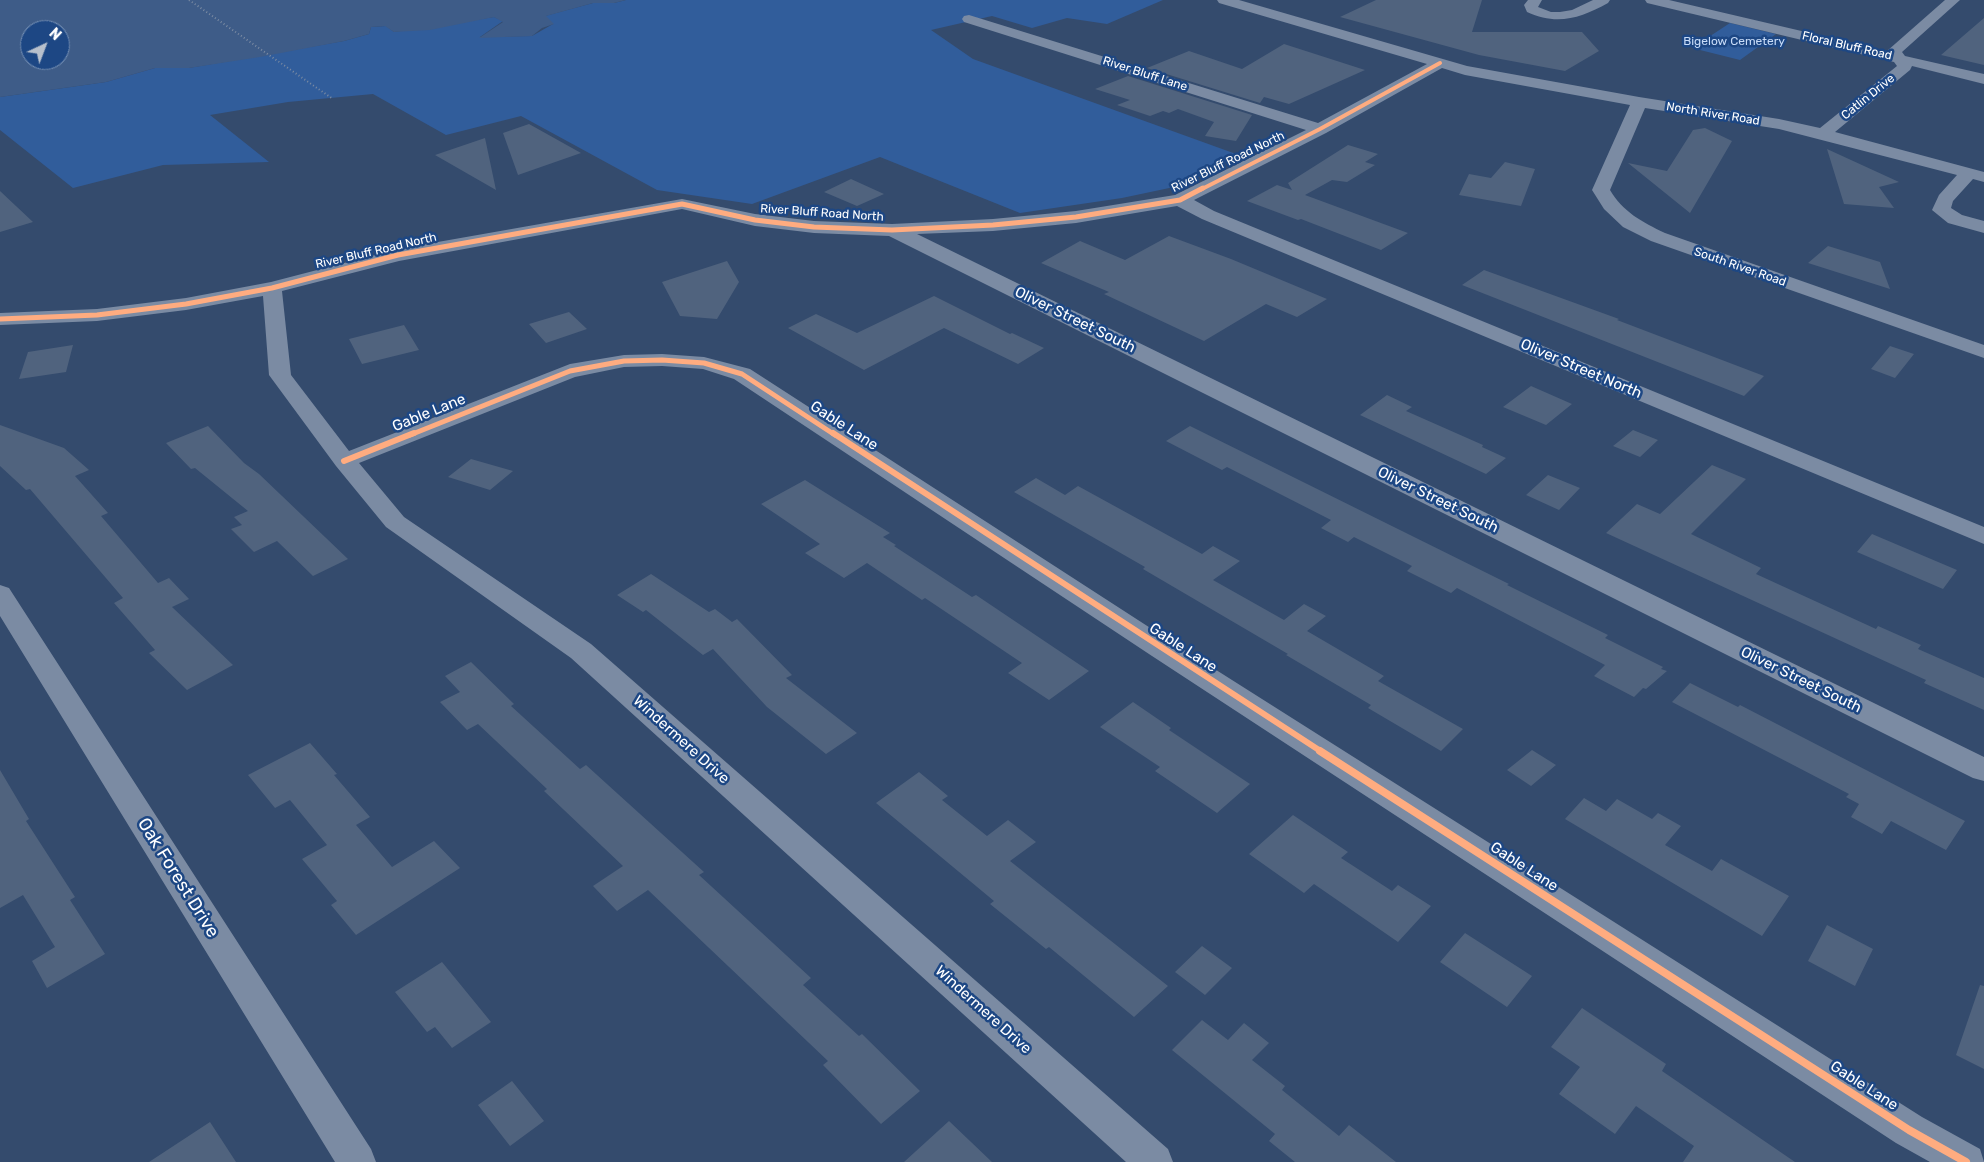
<!DOCTYPE html>
<style>
body{margin:0}
#map{position:relative;width:1984px;height:1162px;overflow:hidden;background:#344b6d;font-family:Rubik,sans-serif}
canvas{display:block}
.north{position:absolute;left:20px;top:20px;width:50px;height:50px;box-sizing:border-box;background:#1d4784;border:1px solid #7791b5;border-radius:50%;rotate:43deg;font-size:14px;font-weight:700;line-height:20px;text-align:center;color:#fff}
.north::after{content:'';display:block;margin:auto;width:18px;height:22px;background:#b8c0cc;clip-path:polygon(50% 0,100% 100%,50% 72%,0 100%)}
</style>
<div id="map">
<canvas width="1984" height="1162"></canvas>
<div class="north">N</div>
</div>
<script>
const context = document.querySelector('canvas').getContext('2d');
context.lineJoin = 'round';
function paint(path, color) {
  context.fillStyle = color;
  context.fill(path, 'evenodd');
}
function strokePath(path, color, width, dash) {
  context.strokeStyle = color;
  context.lineWidth = width;
  context.lineCap = dash ? 'butt' : 'round';
  context.setLineDash(dash || []);
  context.stroke(path);
}
function label(font, color, halo, rows, align = 'center') {
  context.font = font + ' Rubik,sans-serif';
  context.lineWidth = 5;
  context.setLineDash([]);
  context.textBaseline = 'middle';
  context.strokeStyle = halo;
  context.fillStyle = color;
  for (const [text, x, y, turn = 0] of rows) {
    context.save();
    context.translate(x, y);
    context.rotate((+turn || 0) * Math.PI / 180);
    context.textAlign = isNaN(turn) ? turn : align;
    if (halo) context.strokeText(text, 0, 0);
    context.fillText(text, 0, 0);
    context.restore();
  }
}
const green = new Path2D(`
 M626,0H1163L1107,24L1067,18L1032,28L992,16L931,30L973,59L1236,154L1174,187L1122,198L1020,213L880,157L752,204L657,190L521,116L446,135L373,94L288,102L210,115L269,162L163,165L73,188L0,130V97L106,82L155,68H189L344,41L369,34L371,27L386,26L394,32L494,17L503,21L480,37L532,36L553,24L545,16L593,3H614Z
 M1730,23L1776,34L1740,60L1692,48Z`);
const water = new Path2D(`
 M0,0H626L614,3H593L546,16L554,24L542,28L532,36L479,38L503,22L494,17L430,30L394,32L385,26L371,27L369,34L344,41L260,57L189,68H155L106,82L0,97ZM30,30H60V60H30Z`);
const building = new Path2D(`
 M1376,0H1482L1472,32H1582L1599,51L1565,71L1479,55L1340,17Z
 M1984,18V65L1941,55Z
 M1284,44L1365,70L1289,104L1264,97L1260,103L1147,68L1189,51L1242,69Z
 M1128,76L1252,115L1236,141L1205,136L1214,122L1178,109L1169,113L1163,111L1150,116L1117,105L1130,100L1095,89Z
 M529,124L581,153L518,175L503,133Z
 M1705,128L1732,141L1690,213L1628,163L1667,171L1693,130Z
 M485,138L496,190L435,155Z
 M1348,145L1378,154L1365,162L1375,165L1347,182L1332,180L1305,195L1408,233L1381,250L1301,219L1298,220L1247,201L1277,185L1292,190L1288,183Z
 M1827,149L1899,182L1879,187L1894,208L1844,204Z
 M1505,162L1535,169L1521,206L1459,195L1469,174L1491,178Z
 M851,179L884,194L857,206L824,192Z
 M0,191L33,222L0,232Z
 M1169,236L1231,259L1327,299L1297,317L1266,304L1204,341L1104,294L1109,292L1041,263L1080,241L1125,260Z
 M1828,246L1880,262L1890,289L1808,263Z
 M727,261L739,282L717,319L680,316L662,282Z
 M1484,270L1619,319L1617,320L1764,376L1744,396L1462,285Z
 M934,296L1010,334L1012,333L1044,348L1018,364L944,328L864,370L788,328L816,314L857,333Z
 M569,312L587,329L546,343L529,324Z
 M404,325L419,350L362,364L349,339Z
 M73,345L66,372L19,379L28,352Z
 M1890,346L1914,354L1895,378L1871,369Z
 M1531,386L1572,404L1546,425L1503,407Z
 M1387,395L1412,407L1406,411L1483,445L1482,447L1506,458L1486,474L1360,415Z
 M0,425L64,448L89,470L75,476L108,513L101,516L158,583L169,578L189,599L172,607L233,665L187,690L149,653L155,650L114,603L123,598L30,489L26,490L0,466Z
 M208,426L244,463L259,474L348,559L313,576L277,541L254,552L231,529L242,525L234,517L248,511L195,468L191,469L166,443Z
 M1190,426L1509,584L1507,585L1608,635L1605,638L1663,667L1661,669L1667,671L1646,689L1643,688L1634,697L1594,676L1605,665L1457,588L1451,593L1407,571L1412,566L1354,537L1348,542L1321,528L1331,520L1227,467L1222,470L1166,441Z
 M1633,430L1658,440L1640,457L1613,446Z
 M471,459L513,471L490,490L448,477Z
 M1712,465L1746,479L1691,534L1761,568L1756,574L1876,629L1878,626L1921,645L1918,649L1984,678V710L1924,683L1926,680L1606,533L1637,504L1660,514Z
 M1548,475L1580,488L1559,510L1526,495Z
 M1036,478L1065,495L1078,486L1202,554L1213,546L1240,561L1213,580L1284,620L1304,604L1326,616L1307,631L1384,676L1378,681L1463,729L1441,751L1368,708L1371,705L1286,655L1288,654L1143,569L1145,567L1014,492Z
 M805,480L890,533L883,537L896,545L894,546L972,597L976,595L1089,671L1049,700L1008,673L1022,663L925,598L922,600L867,563L844,578L805,553L820,544L761,504Z
 M1872,534L1957,570L1943,589L1857,552Z
 M651,574L709,612L715,609L732,622L737,619L792,675L786,678L857,733L826,754L767,707L713,649L703,655L646,610L643,612L617,595Z
 M471,662L514,704L511,706L580,769L586,765L704,872L699,875L811,978L803,985L859,1036L862,1034L920,1091L881,1124L823,1065L828,1061L648,890L617,911L593,886L623,866L544,791L547,789L478,724L467,730L440,702L460,692L445,676Z
 M1690,683L1738,707L1740,705L1965,821L1946,850L1891,821L1882,834L1851,817L1859,804L1846,797L1849,794L1672,702Z
 M1133,702L1171,728L1169,730L1250,784L1217,813L1155,771L1160,767L1100,727Z
 M310,743L337,774L334,775L370,817L356,825L392,867L434,841L460,868L356,935L331,905L337,901L302,859L327,845L290,800L275,808L248,775Z
 M1532,750L1556,765L1531,786L1507,770Z
 M0,770L29,819L26,821L75,897L70,900L105,954L47,988L32,961L55,947L23,895L0,908Z
 M919,772L948,796L942,800L987,836L1008,820L1036,842L1010,861L1168,986L1134,1017L1049,947L1046,949L990,904L994,901L876,803Z
 M1584,798L1606,811L1617,799L1652,819L1658,813L1681,826L1665,845L1712,871L1721,859L1789,896L1762,936L1565,819Z
 M1293,815L1348,852L1341,858L1392,891L1398,885L1431,906L1398,942L1314,884L1304,893L1249,854Z
 M1827,925L1873,949L1855,986L1808,961Z
 M1465,933L1532,976L1507,1007L1440,962Z
 M1202,946L1232,968L1205,995L1175,972Z
 M442,962L491,1022L452,1048L435,1027L427,1032L395,992Z
 M1980,985L1984,986V1069L1956,1055Z
 M1582,1008L1666,1064L1662,1071L1795,1162H1683L1694,1146L1636,1106L1615,1134L1559,1094L1580,1067L1551,1047Z
 M1202,1020L1228,1040L1244,1023L1269,1043L1252,1060L1285,1086L1282,1090L1339,1136L1349,1125L1396,1162H1295L1269,1141L1275,1134L1172,1050Z
 M512,1081L544,1121L510,1146L478,1105Z
 M949,1121L992,1162H904Z
 M210,1122L236,1162H149Z`);
const path = new Path2D(`
 M189,0L333,99`);
const minor = new Path2D(`
 M1217,0H1239L1467,66L1639,97L1779,119L1820,128L1897,66L1894,62L1647,3L1645,0H1669L1887,51L1945,0H1960L1902,52L1905,56L1984,74V84L1912,66L1910,70L1835,132L1984,172V182L1973,179L1953,201L1951,208L1962,215L1984,221V233L1948,223L1932,210L1939,195L1957,175L1779,129L1645,108L1610,190C1623,212 1642,222 1665,233L1984,345V358L1651,241L1623,227L1604,209L1592,190L1630,105L1465,75L1442,68L1326,133L1194,200L1214,211L1984,527V544L1202,219L1177,206L1076,223L993,231L917,234L1984,757V781L1973,778L889,236L814,233L755,226L682,209L399,261L282,291L291,375L349,451L570,364L624,355L662,354L704,357L750,369L1172,642L1922,1117L1980,1149L1984,1162H1930L1896,1143L1152,656L734,379L703,369L662,366L624,367L575,377L359,463L404,517L591,644L1168,1149L1173,1162H1126L571,658L386,527L336,466L269,375L263,296L186,310L97,321L0,325V313L97,309L186,298L271,282L398,249L682,199L755,214L814,221L892,224L993,219L1076,211L1175,195L1306,130L964,22L962,19L964,16L969,15L1318,123L1427,64L1219,3Z
 M1528,0H1542L1538,7L1551,12H1560L1572,10L1593,0H1610L1608,3C1581,18 1557,26 1527,12L1524,5Z
 M0,585L9,588L371,1149L376,1162H335L0,616Z`);
const cyclewayFar3 = new Path2D(`
 M1200,190L1320,129L1440,63`);
const cyclewayFar2 = new Path2D(`
 M0,319L97,315L186,304L272,288L398,255L682,204L755,220L814,227L892,230L993,225L1076,217L1180,200L1203,188
 M410,435L570,371L624,361L662,360L704,363L742,374L835,435`);
const cyclewayFar1 = new Path2D(`
 M833,433L1322,752
 M344,461L414,433`);
const cycleway = new Path2D(`
 M1320,751L1909,1130L1966,1162`);
const farParknames = [
 ["Bigelow Cemetery",1734,42]
];
const farStreetnames = [
 ["Floral Bluff Road",1847,46,13],
 ["River Bluff Lane",1145,74,18],
 ["Catlin Drive",1868,97,-39],
 ["North River Road",1713,114,9],
 ["River Bluff Road North",1228,162,-26],
 ["River Bluff Road North",822,213,4],
 ["River Bluff Road North",376,251,-13],
 ["South River Road",1740,267,19]
];
const streetNames = [
 ["Oliver Street South",1075,320,26],
 ["Oliver Street North",1581,369,23],
 ["Gable Lane",429,413,-22],
 ["Gable Lane",844,426,33],
 ["Oliver Street South",1438,500,26],
 ["Gable Lane",1183,648,33],
 ["Oliver Street South",1801,680,26],
 ["Windermere Drive",681,740,42],
 ["Gable Lane",1524,867,33],
 ["Windermere Drive",983,1010,42],
 ["Gable Lane",1864,1086,33]
];
const nearStreetnames = [
 ["Oak Forest Drive",178,878,58]
];
paint(green, '#315d9b');
paint(water, '#3e5c88');
paint(building, '#50637e');
strokePath(path, '#7b8ba3', 2, [1, 2.5]);
paint(minor, '#7b8ba3');
strokePath(cyclewayFar3, '#ffac80', 4);
strokePath(cyclewayFar2, '#ffac80', 5);
strokePath(cyclewayFar1, '#ffac80', 6);
strokePath(cycleway, '#ffac80', 8);
label('12px', '#c8dcf8', '#1d4784', farParknames);
label('12px', '#fff', '#1d4784', farStreetnames);
label('15px', '#fff', '#1d4784', streetNames);
label('18px', '#fff', '#1d4784', nearStreetnames);
</script>
